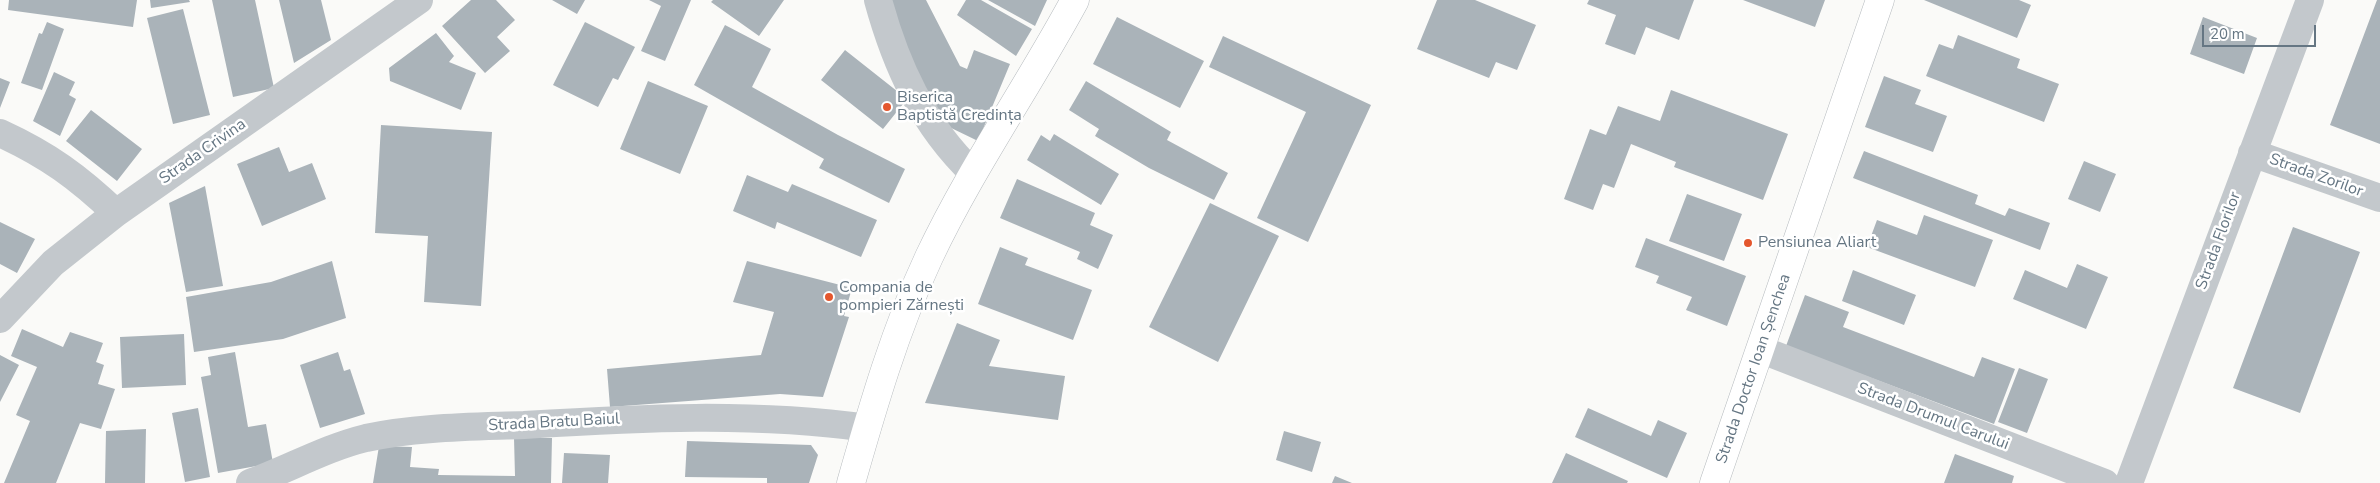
<!DOCTYPE html>
<meta charset="utf-8">
<style>
body{margin:0}
#map{position:relative;width:2380px;height:483px;overflow:hidden;background:#fafaf8;font-family:"Nunito Sans",sans-serif}
canvas{display:block}
.scale{position:absolute;left:2202px;top:25px;width:114px;height:22px;box-sizing:border-box;border:2px solid #657683;border-top:0;padding-left:6px;font-size:15px;line-height:18px;white-space:nowrap;color:#657683;-webkit-text-stroke:4px #fff;paint-order:stroke}
</style>
<div id="map">
<canvas width="2380" height="483"></canvas>
<div class="scale">20 m</div>
</div>
<script>
const context = document.querySelector('canvas').getContext('2d');
context.lineJoin = 'round';
function paint(path, color) {
  context.fillStyle = color;
  context.fill(path, 'evenodd');
}
function strokePath(path, color, width, dash) {
  context.strokeStyle = color;
  context.lineWidth = width;
  context.lineCap = dash ? 'butt' : 'round';
  context.setLineDash(dash || []);
  context.stroke(path);
}
function label(font, color, halo, rows, align = 'center') {
  context.font = font + ' "Nunito Sans",sans-serif';
  context.lineWidth = 5;
  context.setLineDash([]);
  context.textBaseline = 'middle';
  context.strokeStyle = halo;
  context.fillStyle = color;
  for (const [text, x, y, turn = 0] of rows) {
    context.save();
    context.translate(x, y);
    context.rotate((+turn || 0) * Math.PI / 180);
    context.textAlign = isNaN(turn) ? turn : align;
    if (halo) context.strokeText(text, 0, 0);
    context.fillText(text, 0, 0);
    context.restore();
  }
}
const building = new Path2D(`
 M9,0H137L133,27L8,10Z
 M150,0H189L190,2L151,8Z
 M212,0H255L274,88L233,97Z
 M279,0H321L331,40L294,63Z
 M471,0H496L515,20L497,37L510,51L485,73L442,26Z
 M552,0H585L577,14Z
 M649,0H691L665,61L641,51L661,6Z
 M713,0H784L759,36L711,2Z
 M888,0H926L960,66L967,69L974,50L1010,64L978,141L945,125L921,85Z
 M966,0H981L1032,29L1016,56L957,15Z
 M988,0H1047L1035,26Z
 M1437,0H1475L1536,25L1517,70L1496,62L1489,78L1417,49Z
 M1589,0H1694L1679,40L1646,27L1635,55L1605,44L1616,15L1587,4Z
 M1743,0H1825L1815,27Z
 M1924,0H2019L2031,5L2017,38Z
 M2377,0H2380V144L2330,125Z
 M183,9L210,115L173,124L147,18Z
 M1117,17L1204,61L1180,108L1093,64Z
 M2203,17L2257,38L2244,74L2190,54Z
 M47,22L64,29L42,90L21,83L39,33L42,34Z
 M585,22L635,47L618,80L613,78L598,107L553,85Z
 M725,25L771,49L752,87L838,135L905,169L889,203L819,168L824,159L694,85Z
 M436,33L454,56L449,62L476,73L461,110L390,81L389,68Z
 M1958,35L2020,59L2017,68L2059,84L2044,122L1926,76L1939,44L1953,49Z
 M1223,36L1371,105L1308,242L1257,218L1306,112L1209,67Z
 M845,50L907,99L883,129L821,80Z
 M54,72L75,82L69,95L76,99L60,136L33,121Z
 M1884,76L1921,90L1915,104L1947,116L1933,152L1865,127Z
 M0,78L10,82L0,108Z
 M648,81L708,106L680,174L620,149Z
 M1086,81L1171,132L1167,140L1228,173L1214,200L1149,168L1095,136L1099,129L1069,110Z
 M1671,90L1788,134L1763,200L1674,167L1676,162L1631,144L1614,188L1603,184L1593,210L1564,199L1590,129L1606,135L1618,106L1660,121Z
 M91,110L142,149L117,181L66,141Z
 M381,125L492,132L481,306L424,302L428,236L375,233Z
 M1054,134L1119,174L1101,205L1027,160L1041,135L1050,141Z
 M279,147L289,172L312,163L326,199L262,226L237,164Z
 M1864,151L1978,195L1975,204L2005,216L2009,208L2050,223L2040,250L1853,178Z
 M2084,161L2116,174L2100,212L2068,199Z
 M747,175L788,192L792,184L877,220L861,257L777,222L775,229L733,211Z
 M1017,179L1095,213L1090,225L1113,235L1098,269L1077,259L1080,252L1000,218Z
 M205,186L223,286L186,292L169,203Z
 M1687,194L1742,214L1724,261L1669,241Z
 M1210,203L1279,236L1218,362L1149,327Z
 M1924,215L1993,240L1975,287L1867,247L1877,220L1917,235Z
 M0,222L35,239L17,273L0,264Z
 M2293,227L2360,252L2300,413L2233,388Z
 M1646,238L1746,276L1727,326L1686,310L1692,297L1656,283L1659,276L1635,267Z
 M1000,247L1028,258L1025,265L1092,290L1073,340L978,304Z
 M332,261L346,318L283,339L194,352L186,297L271,282Z
 M747,261L852,288L844,316L849,317L823,397L780,394L610,407L607,369L761,355L774,312L733,302Z
 M2077,264L2108,277L2086,329L2013,299L2025,270L2067,288Z
 M1853,270L1916,295L1904,325L1842,301Z
 M1805,295L1849,312L1843,327L1974,377L1982,357L2015,369L1994,424L1786,346Z
 M957,323L1000,340L989,366L1065,376L1058,420L925,403Z
 M22,329L63,347L70,332L103,343L96,362L104,365L98,384L115,389L101,429L80,423L56,483H4L30,421L16,415L37,367L11,356Z
 M184,334L186,385L122,388L120,337Z
 M235,352L248,427L266,424L273,463L218,473L201,377L211,375L208,357Z
 M338,352L344,371L350,369L365,414L320,428L300,365Z
 M0,355L19,365L0,402Z
 M2019,368L2048,379L2027,433L1998,422Z
 M198,408L210,477L185,482L172,413Z
 M1588,408L1651,436L1658,420L1687,433L1667,478L1575,437Z
 M146,429L145,483H105L106,431Z
 M1284,431L1321,442L1312,472L1276,460Z
 M514,438H552L551,483H373L379,446L412,447L410,467L439,469L438,475L515,476Z
 M687,441L811,445L818,455L809,483H767V478L685,477Z
 M564,453L610,455L608,483H562Z
 M1566,453L1628,481L1627,483H1552Z
 M1955,454L2014,476L2012,483H1944Z
 M1335,476L1352,483H1332Z`);
const minor = new Path2D(`
 M878,0C896,66 923,125 973,173
 M0,133C48,155 78,177 116,213
 M2252,153L2380,198
 M0,319L53,263L116,213L419,0
 M1762,350L2105,483
 M250,483C289,469 325,448 366,438C417,427 472,427 524,425C638,418 753,412 867,428
 M2129,483L2310,0`);
const major = new Path2D(`
 M851,483C873,406 895,330 929,257C971,168 1028,87 1075,0
 M1714,483L1880,0`);
const markers = [
 [887,107,5,"#e4572e"],
 [1748,243,5,"#e4572e"],
 [829,297,5,"#e4572e"]
];
const poiNames = [
 ["Biserica",897,98],
 ["Baptistă Credința",897,116],
 ["Pensiunea Aliart",1758,243],
 ["Compania de",839,288],
 ["pompieri Zărnești",839,306]
];
const streetNames = [
 ["Strada Crivina",203,152,-35],
 ["Strada Zorilor",2316,176,20],
 ["Strada Florilor",2219,241,-70],
 ["Strada Doctor Ioan Șenchea",1754,369,-71],
 ["Strada Drumul Carului",1933,417,21],
 ["Strada Bratu Baiul",554,423,-3]
];
paint(building, '#aab3b9');
strokePath(major, '#b5babe', 29);
strokePath(minor, '#c3c8cc', 28);
strokePath(major, '#fff', 28);
for (const [x, y, r, color] of markers) {
  const dot = new Path2D();
  dot.arc(x, y, r, 0, 2 * Math.PI);
  context.fillStyle = color;
  context.fill(dot);
  strokePath(dot, '#fff', 2);
}
label('16px', '#657683', '#fff', poiNames, 'left');
label('16px', '#657683', '#fff', streetNames);
</script>
